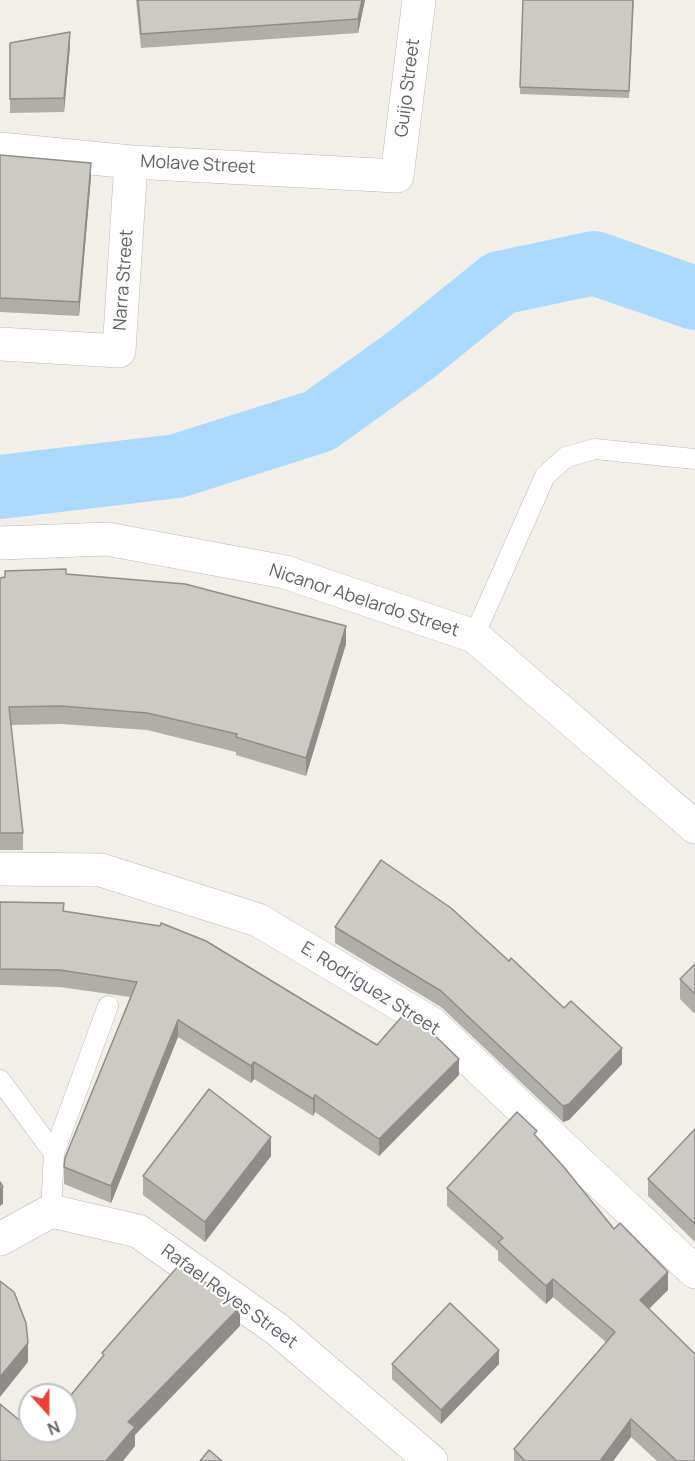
<!DOCTYPE html>
<style>
body{margin:0}
#map{position:relative;width:695px;height:1461px;overflow:hidden;background:#f1efe8;font-family:Manrope,sans-serif}
canvas{display:block}
.north{position:absolute;left:18px;top:1383px;width:60px;height:60px;box-sizing:border-box;background:#fff;border:2px solid #bfc1c3;border-radius:50%;rotate:159deg;font-size:16px;font-weight:700;line-height:24px;text-align:center;color:#5f6368}
.north::after{content:'';display:block;margin:auto;width:21px;height:27px;background:#ea4335;clip-path:polygon(50% 0,100% 100%,50% 72%,0 100%)}
</style>
<div id="map">
<canvas width="695" height="1461"></canvas>
<div class="north">N</div>
</div>
<script>
const context = document.querySelector('canvas').getContext('2d');
context.lineJoin = 'round';
function strokePath(path, color, width, dash) {
  context.strokeStyle = color;
  context.lineWidth = width;
  context.lineCap = dash ? 'butt' : 'round';
  context.setLineDash(dash || []);
  context.stroke(path);
}
function paint(path, color) {
  context.fillStyle = color;
  context.fill(path, 'evenodd');
}
function label(font, color, halo, rows, align = 'center') {
  context.font = font + ' Manrope,sans-serif';
  context.lineWidth = 4.5;
  context.setLineDash([]);
  context.textBaseline = 'middle';
  context.strokeStyle = halo;
  context.fillStyle = color;
  for (const [text, x, y, turn = 0] of rows) {
    context.save();
    context.translate(x, y);
    context.rotate((+turn || 0) * Math.PI / 180);
    context.textAlign = isNaN(turn) ? turn : align;
    if (halo) context.strokeText(text, 0, 0);
    context.fillText(text, 0, 0);
    context.restore();
  }
}
const river = new Path2D(`
 M0,487L177,466L319,421L411,355L500,283L594,263L695,298`);
const lane = new Path2D(`
 M474,636L545,476L566,457L595,449L695,459
 M0,1080L54,1153
 M51,1211L54,1153L108,1006`);
const street = new Path2D(`
 M0,149L131,162L397,176L419,0
 M0,344L119,351L131,162
 M0,543L107,539L285,572L474,636L695,827
 M0,869L101,870L258,920L431,1023L695,1272
 M0,1239L51,1211L138,1231L278,1330L431,1461`);
const wall = new Path2D(`
 M136,0H365L358,33L141,48Z
 M523,0H634L629,98L520,94Z
 M10,43L70,46L64,112L10,113Z
 M0,155L91,177L79,316L0,312Z
 M66,574L346,644L306,776L236,755V752L147,730L61,724L11,725L23,833V850H0V578Z
 M0,902L64,911L377,1045L459,1075L379,1156L315,1112L313,1116L254,1079L251,1083L178,1037L111,1203L64,1184V1167L130,997L60,987L0,985Z
 M335,927L622,1064L569,1120L563,1122L441,1007L335,943Z
 M695,964V1014L680,999V979Z
 M695,1129V1242L648,1196V1179Z
 M537,1137L614,1229L668,1290L648,1309L695,1461H657L631,1437L613,1461H514V1449L607,1343L553,1297L546,1304L498,1260V1251L447,1206V1188Z
 M271,1156L205,1242L143,1195V1176Z
 M392,1364H499L441,1424L392,1379Z`);
const shadedWall = new Path2D(`
 M362,0H365L358,33V19Z
 M70,32V46L64,112V98Z
 M91,163V177L79,316V302Z
 M346,626V644L306,776V758Z
 M178,1020V1037L111,1203V1186Z
 M622,1048V1064L569,1120L563,1122V1106Z
 M459,1059V1075L379,1156V1139Z
 M254,1062V1079L251,1083V1066Z
 M315,1095V1112L313,1116V1099Z
 M271,1137V1156L205,1242V1222Z
 M3,1187V1204L0,1206V1189Z
 M668,1272V1290L640,1318V1300Z
 M553,1279V1297L546,1304V1286Z
 M240,1307V1326L135,1435V1446L123,1461H106L128,1422Z
 M28,1343V1362L0,1397V1377Z
 M499,1350V1364L441,1424V1410Z
 M631,1419V1437L613,1461H600Z`);
const building = new Path2D(`
 M138,0H362L358,19L141,34Z
 M523,0H633L629,91L520,87Z
 M70,32L64,98L10,99V43Z
 M0,155L91,163L79,302L0,298Z
 M66,569V574L185,584L346,626L306,758L236,737L237,734L147,713L61,706L9,707L23,833H0V578L5,577V571Z
 M381,860L451,908L509,961L511,958L564,1008L571,1001L622,1048L569,1104L563,1106L441,991L335,927Z
 M0,902L64,903L63,911L160,926L161,923L206,941L377,1045L405,1013L420,1021L459,1059L379,1139L315,1095L313,1099L254,1062L251,1066L178,1020L111,1186L64,1167L65,1158L137,982L60,970L0,969Z
 M695,964V994L680,979Z
 M209,1089L271,1137L205,1222L143,1176Z
 M517,1112L537,1131L534,1134L563,1166L614,1229L620,1223L668,1272L640,1300L695,1354V1461H677L631,1419L600,1461H525L514,1449L615,1332L553,1279L546,1286L498,1242L503,1238L447,1188Z
 M695,1129V1224L648,1179Z
 M0,1182L3,1187L0,1189Z
 M180,1264L240,1307L128,1422L135,1427L106,1461H0V1404L30,1429V1431H33L37,1435L41,1431H66V1401L104,1355L102,1353Z
 M0,1281L14,1292L26,1323L28,1343L0,1377Z
 M450,1303L499,1350L441,1410L392,1364Z
 M209,1450L222,1461H200Z`);
const streetNames = [
 ["Guijo Street",408,88,-83],
 ["Molave Street",198,165,3],
 ["Narra Street",124,280,-86],
 ["Nicanor Abelardo Street",364,601,18],
 ["E. Rodriguez Street",370,989,32],
 ["Rafael Reyes Street",229,1297,36]
];
strokePath(river, '#aadaff', 64);
strokePath(lane, '#b5b8bc', 21);
strokePath(street, '#b5b8bc', 34);
strokePath(lane, '#fff', 20);
strokePath(street, '#fff', 33);
paint(wall, '#afaea9');
paint(shadedWall, '#8f8d8a');
paint(building, '#cccac5');
strokePath(building, '#8f8d8a', 1.5);
label('18px', '#5f6368', '#fff', streetNames);
</script>
